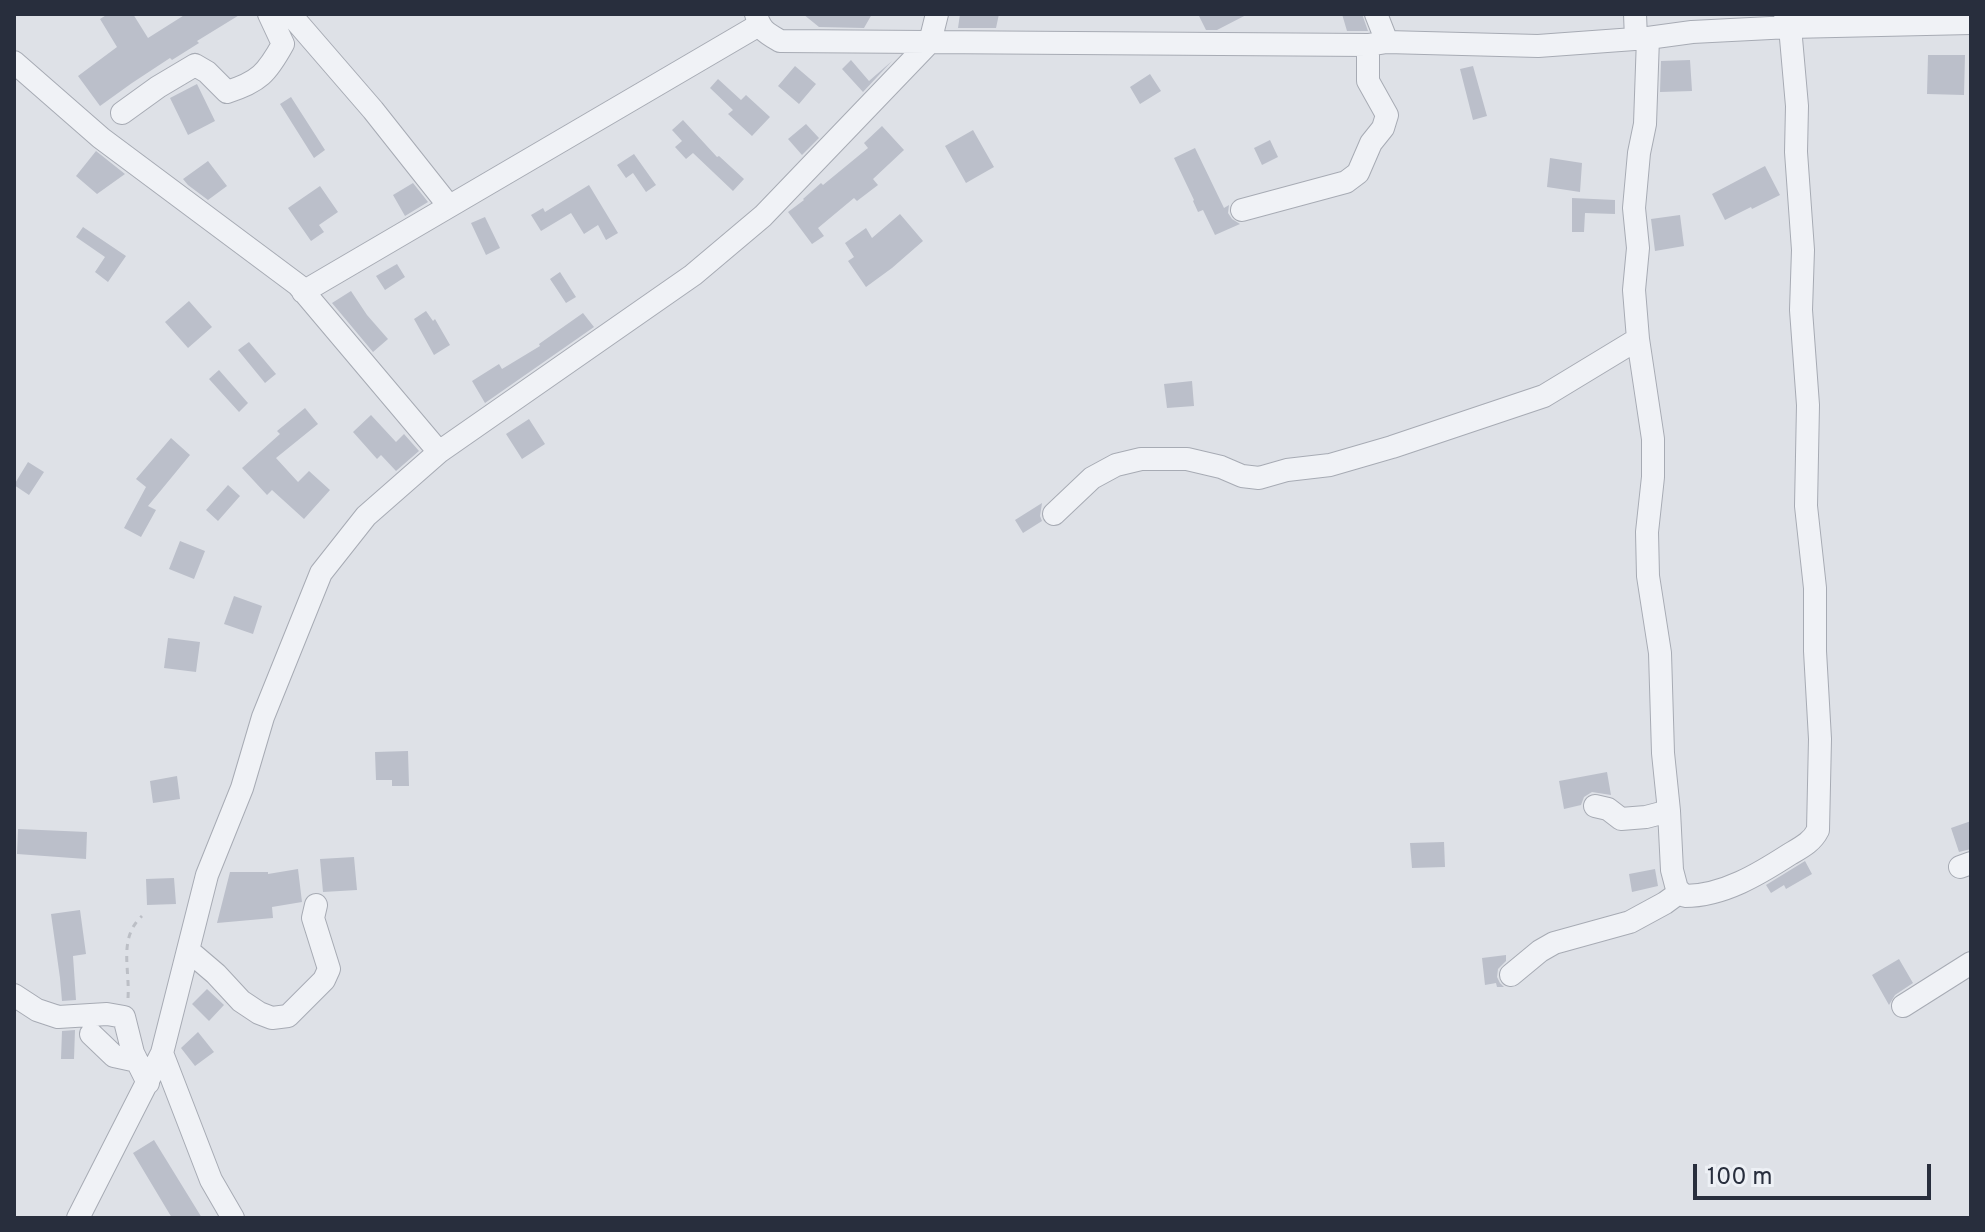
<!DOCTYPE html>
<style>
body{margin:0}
#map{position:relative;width:1985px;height:1232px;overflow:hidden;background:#dee1e7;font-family:Overpass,sans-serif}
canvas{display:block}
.frame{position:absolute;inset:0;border:16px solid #282e3d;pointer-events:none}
.scale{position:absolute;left:1693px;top:1164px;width:238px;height:36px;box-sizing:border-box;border:4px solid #282e3d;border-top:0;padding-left:10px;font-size:24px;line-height:28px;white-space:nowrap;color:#282e3d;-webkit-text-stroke:6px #edf0f5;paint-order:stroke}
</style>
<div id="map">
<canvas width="1985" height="1232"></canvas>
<div class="frame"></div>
<div class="scale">100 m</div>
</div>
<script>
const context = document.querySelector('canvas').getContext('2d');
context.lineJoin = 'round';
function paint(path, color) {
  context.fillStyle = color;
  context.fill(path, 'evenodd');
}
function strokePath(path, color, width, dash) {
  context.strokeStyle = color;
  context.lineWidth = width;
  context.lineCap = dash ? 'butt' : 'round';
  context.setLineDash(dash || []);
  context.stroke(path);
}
const building = new Path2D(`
 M108,14H133L148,38L186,14H241L197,41L199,43L172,60L170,58L132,83L100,106L78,76L117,47L100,19Z
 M803,14H872L864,28L819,27Z
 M960,14H999L996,28H958Z
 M1198,14H1248L1217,30H1206Z
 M1342,14H1362L1368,31H1347Z
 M1928,55H1965L1964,95L1927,94Z
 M851,60L869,81L892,61L863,92L842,69Z
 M1690,60L1692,91L1660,92L1661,61Z
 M795,66L816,84L799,104L778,86Z
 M1473,66L1487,116L1473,120L1460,69Z
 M1150,74L1161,91L1140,104L1130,87Z
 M718,79L741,100L746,95L770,117L752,136L728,114L733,110L710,88Z
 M197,84L215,121L188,135L170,98Z
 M291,97L325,150L314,158L280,104Z
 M683,120L717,157L719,156L744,179L733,191L693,153L686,159L675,147L682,141L672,130Z
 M806,124L819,138L802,155L788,139Z
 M882,126L904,150L873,179L878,185L857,201L854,198L818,228L824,236L812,244L788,212L804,200L803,199L821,183L823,185L868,148L864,143Z
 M973,130L994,167L966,183L945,146Z
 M1270,140L1278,157L1262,165L1254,148Z
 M1195,148L1224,208L1229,205L1228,213L1232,219L1240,224L1215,235L1203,210L1198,212L1193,201L1194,200L1174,158Z
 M96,151L125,174L97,194L76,176Z
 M634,154L656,185L646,192L633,173L626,178L617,165Z
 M1550,158L1582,163L1580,192L1547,187Z
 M208,161L227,186L208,200L188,185L183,179Z
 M1765,166L1780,195L1752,209L1751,207L1725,220L1712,194Z
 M413,183L428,202L405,216L393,195Z
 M589,185L618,233L606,240L598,225L584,234L571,213L541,231L531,215L543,208L545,212Z
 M320,186L338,212L319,225L324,232L311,241L288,208Z
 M1572,198L1615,200V214L1585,213L1584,232H1572Z
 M900,214L923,241L892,268L866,287L848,261L854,257L845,243L866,228L872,238Z
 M1680,215L1684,246L1655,251L1651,219Z
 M485,217L500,248L486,255L471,223Z
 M83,227L126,256L108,282L95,272L105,257L76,237Z
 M397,264L405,277L385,290L376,276Z
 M560,272L576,297L566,303L550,279Z
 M351,291L367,315L388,339L373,352L332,303Z
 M189,301L212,327L188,348L165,322Z
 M426,311L433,321L435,319L450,345L434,355L414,319Z
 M583,313L594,327L485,403L472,381L499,364L502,369L540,346L539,344Z
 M249,342L276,374L265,383L238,350Z
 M219,370L248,403L239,412L209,379Z
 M1192,381L1194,406L1167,408L1164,384Z
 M305,408L318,424L276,458L298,482L309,471L330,490L304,519L272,490L267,495L242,468L280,434L277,431Z
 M371,415L396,442L404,434L419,451L396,471L381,455L377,459L353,432Z
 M529,419L545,444L522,459L506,434Z
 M171,438L190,455L148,506L156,510L141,537L124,528L146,487L136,479Z
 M28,462L44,472L29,495L14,485Z
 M228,485L240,496L218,521L206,510Z
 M1042,503L1040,516L1042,521L1023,533L1015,520Z
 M180,541L205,551L194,579L169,569Z
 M234,596L262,606L253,634L224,624Z
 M168,638L200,642L196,672L164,668Z
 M408,751L409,786H392V780H376L375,752Z
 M1607,772L1611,795L1592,792L1584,797L1581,805L1564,809L1559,781Z
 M177,776L180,799L153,803L150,781Z
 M1971,821V849L1959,852L1951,828Z
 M18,829L87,832L86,859L17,854Z
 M1444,842L1445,867L1412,868L1410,843Z
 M354,857L357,890L323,892L320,859Z
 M1805,861L1812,874L1786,889L1784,885L1771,893L1766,885Z
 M298,869L302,902L272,907L273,918L217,923L230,872H268V874Z
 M1655,869L1658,886L1632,892L1629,874Z
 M174,878L176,904L147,905L146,879Z
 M80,910L86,954L73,956L76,1000L62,1001L60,978L51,914Z
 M1506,955V961L1498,969L1497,977L1500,983L1504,987H1497L1496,983L1485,985L1482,958Z
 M1899,959L1913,983L1895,995L1889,1005L1872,975Z
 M207,989L224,1005L209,1021L192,1004Z
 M75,1030L74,1059H61L62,1031Z
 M198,1032L214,1052L195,1066L181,1048Z
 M154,1140L202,1218H172L133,1153Z`);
const path = new Path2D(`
 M128,998C130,969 118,938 142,916`);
const minor = new Path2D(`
 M290,14L373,110L449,206
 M756,14C760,30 766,33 780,41L1368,45L1387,42L1538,46L1648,38L1692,32L1790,27L1971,23
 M1376,14L1387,42
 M1635,14L1636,39
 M1648,38L1645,124L1639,153L1634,208L1638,248L1634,290L1638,339L1653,439V477L1647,532L1648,576L1660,653L1663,753L1669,811L1672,870L1677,889L1685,896C1723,896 1759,874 1790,854C1802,847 1812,842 1818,830L1820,739L1815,651V588L1806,506L1808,405L1801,310L1803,250L1796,152L1797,106L1790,27L1785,14
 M14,62L101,138L298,285L439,452
 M122,113L158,87L195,65L207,72L227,92C259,82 267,73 283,44L269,14
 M1242,210L1346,182L1358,173L1371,143L1383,128L1387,115L1368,81V45
 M303,292L759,25
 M1054,514L1092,478L1116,465L1141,459H1187L1221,467L1242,476L1259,478L1287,470L1330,465L1392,447L1544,396L1638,339
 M1595,806L1608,809L1621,819L1646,817L1669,811
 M1960,867L1971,863
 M189,951L216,974L241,1001L259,1013L272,1018L288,1016L324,980L329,969L313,918L316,905
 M1511,975L1540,951L1554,943L1630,922L1665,903L1680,892
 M14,995L37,1010L58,1017L107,1014L124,1017L133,1053L148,1083
 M1903,1006L1971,963
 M91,1034L114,1056L137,1061
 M162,1053L211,1180L233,1218
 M78,1218L162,1053L207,875L242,788L263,717L321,573L366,516L439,452L693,275L763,216L930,42L937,14`);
paint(building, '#bbbfca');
strokePath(minor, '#a7abb4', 24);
strokePath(path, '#bcbfc6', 3, [6, 6]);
strokePath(minor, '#f0f2f6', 22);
</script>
